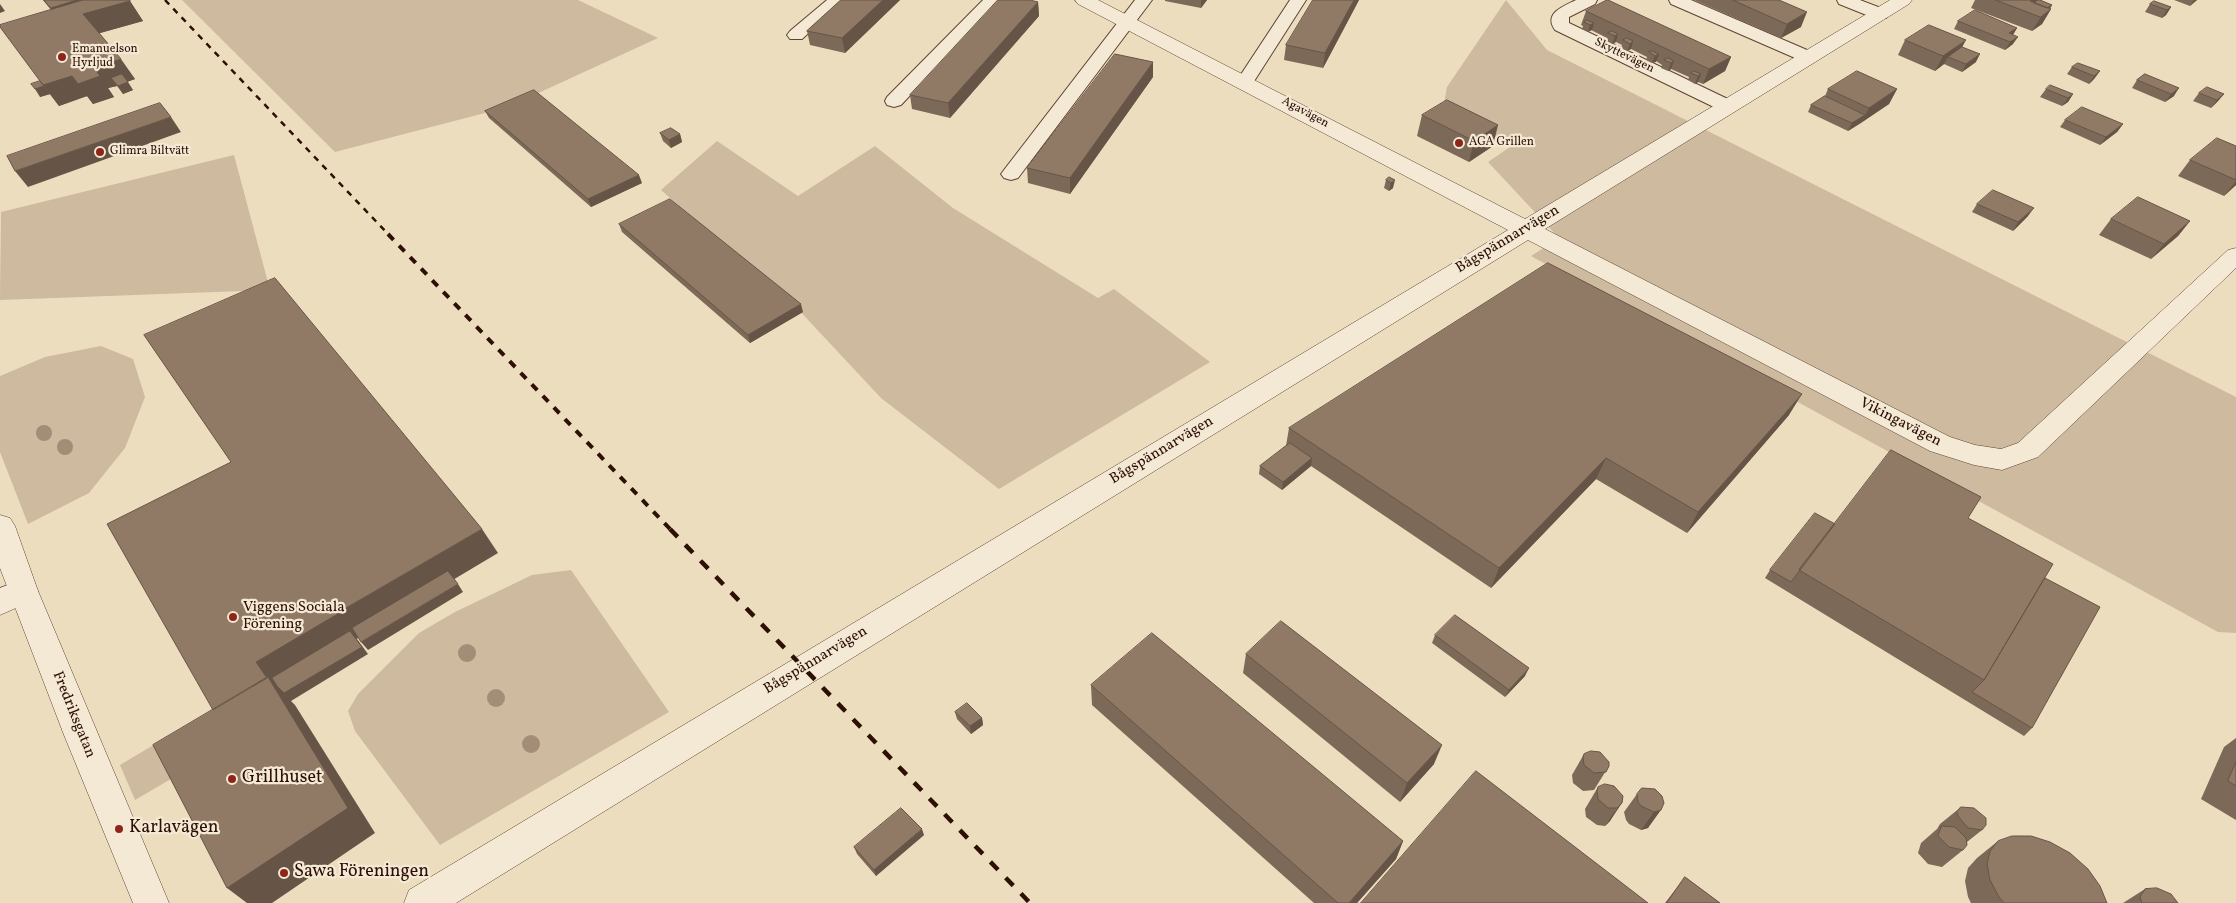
<!DOCTYPE html>
<meta charset="utf-8">
<style>
body{margin:0}
canvas{display:block;background:#edddbf}
</style>
<canvas width="2236" height="903"></canvas>
<script>
const context = document.querySelector('canvas').getContext('2d');
context.lineJoin = 'round';
function paint(path, color) {
  context.fillStyle = color;
  context.fill(path, 'evenodd');
}
function strokePath(path, color, width, dash) {
  context.strokeStyle = color;
  context.lineWidth = width;
  context.lineCap = dash ? 'butt' : 'round';
  context.setLineDash(dash || []);
  context.stroke(path);
}
function label(font, color, halo, rows, align = 'center') {
  context.font = font + ' Vollkorn,serif';
  context.lineWidth = 4.5;
  context.setLineDash([]);
  context.textBaseline = 'middle';
  context.strokeStyle = halo;
  context.fillStyle = color;
  for (const [text, x, y, turn = 0] of rows) {
    context.save();
    context.translate(x, y);
    context.rotate((+turn || 0) * Math.PI / 180);
    context.textAlign = isNaN(turn) ? turn : align;
    if (halo) context.strokeText(text, 0, 0);
    context.fillText(text, 0, 0);
    context.restore();
  }
}
const green = new Path2D(`
 M182,0H578L658,38L508,107L335,152Z
 M1506,0L1547,50L2236,397V633L2218,632L1531,256L1559,238L1488,162L1510,147L1442,114L1447,87Z
 M717,141L798,196L875,146L953,208L1098,298L1114,289L1210,362L999,489L881,398L795,306L661,190Z
 M234,155L270,290L0,300L1,212Z
 M101,346L133,359L145,397L125,448L89,493L28,524L0,452V376L45,357Z
 M571,570L669,712L440,845L355,731L348,711L358,694L419,633L455,612L532,575Z
 M221,705L241,738L135,800L120,765Z`);
const service = new Path2D(`
 M827,0H845L802,39H790L787,35L790,31Z
 M983,0H1000L901,105L894,107L887,105L885,101L887,97Z
 M1135,0H1152L1018,178L1011,180L1004,178L1001,174L1004,170Z
 M1290,0H1306L1251,86L1245,87L1239,86L1236,82Z
 M1576,0H1597L1595,4L1569,17V23L1734,102L1736,106L1734,110L1727,112L1720,110L1555,30C1543,13 1564,6 1576,0Z
 M1669,0H1691L1814,53L1817,57L1814,61H1802L1671,4Z
 M1837,0H1860L1886,10L1888,14L1886,18H1874L1839,4Z`);
const minor = new Path2D(`
 M1075,0H1098L1525,219L1890,0H1912L1909,4L1545,229L1950,437L1975,445L2001,449L2018,443L2228,250L2236,248V268L2038,457L2002,470L1974,465L1930,451L1528,240L456,903H404L409,890L1508,230L1078,4Z
 M23,579L34,582L38,591L34,600L0,615V588Z`);
const tertiary = new Path2D(`
 M0,515L10,518L15,526L38,591L169,903H133L64,735L0,568Z`);
const railFar2 = new Path2D(`
 M165,0L389,235`);
const railFar1 = new Path2D(`
 M388,234L671,530`);
const rail = new Path2D(`
 M670,529L1030,903`);
const trees = [
 [44,433,8],
 [65,447,8],
 [467,653,9],
 [496,698,9],
 [531,744,9]
];
const wall = new Path2D(`
 M43,0H130V1L143,21L99,33L135,79L127,82L133,90L123,94L117,86L108,88L114,97L93,104L87,96L59,106L50,94L40,97V81L51,10Z
 M841,0H900L845,53L810,45L807,31Z
 M1165,0H1207L1201,8L1165,1Z
 M1359,0L1323,68L1284,60L1286,45Z
 M1694,0H1779L1801,27L1781,38Z
 M1975,0H2040L2052,5L2050,9H2051L2042,24L2032,31L1971,8Z
 M2174,0H2197L2190,6Z
 M1038,2L1039,16L950,118L912,109L910,95Z
 M2150,4L2171,7L2166,15L2162,18L2145,12Z
 M1586,11L1731,57L1725,71L1703,84L1698,82L1695,84L1688,80L1689,77L1671,69L1668,71L1661,68L1662,65L1656,61L1652,63L1646,60L1647,57L1631,49L1627,51L1621,48L1622,45L1616,42L1612,44L1606,41L1607,38L1591,30L1588,32L1582,29L1583,26L1581,25Z
 M1958,21L2017,28L2013,35V44L2005,50L1954,29Z
 M1905,40L1962,47L1976,62L1962,72L1944,64L1935,71L1898,55Z
 M2072,67L2100,71L2094,79L2089,84L2067,74Z
 M2145,74L2174,96L2165,102L2132,88L2137,80Z
 M1153,77L1070,194L1028,183L1027,168Z
 M1828,89H1897L1889,104L1848,131L1808,112L1811,105L1825,96Z
 M2046,89L2073,94L2068,102L2062,106L2040,97Z
 M2199,93L2224,94L2218,101L2211,108L2193,101Z
 M485,111L642,183L591,207L489,118Z
 M1422,115L1493,146L1469,162L1417,136Z
 M2065,120L2123,124L2117,132L2100,145L2060,127Z
 M660,133L680,134L682,142L671,148L663,141Z
 M2236,146V185L2224,196L2178,176L2190,160Z
 M1389,177L1393,188L1389,191L1384,188L1386,180Z
 M1977,204L2028,216L2013,231L1972,212Z
 M2111,219L2190,221L2178,236L2151,259L2099,235Z
 M619,224L803,312L750,343L622,232Z
 M1789,415L1687,533L1596,479L1491,588L1311,466L1282,490L1259,474L1260,466L1286,446L1289,428Z
 M1968,518L2045,578L2032,728L2024,736L1765,578L1770,570L1835,524Z
 M1435,635L1525,676L1505,697L1432,643Z
 M1246,654L1434,764L1400,802L1243,673Z
 M1091,685L1403,841L1396,859L1357,903H1314L1092,705Z
 M955,712L982,718L983,725L971,734L957,719Z
 M2236,738V820L2201,799L2224,747Z
 M1584,754L1609,766L1594,790L1583,791L1573,783L1572,775Z
 M1598,787L1623,796L1610,821L1605,826L1597,825L1586,817L1585,809Z
 M1637,794L1662,796L1648,828L1641,830L1629,824L1626,820L1624,812Z
 M1961,807L1982,830L1967,842L1963,850L1942,867L1928,864L1918,853L1921,843L1937,829L1940,824Z
 M924,835L876,876L857,854L854,847Z
 M1998,841L2107,903H1971L1968,897L1965,881L1968,868L1977,858Z
 M1685,877L1720,903H1665Z
 M2145,889L2178,903H2123Z`);
const shadedWall = new Path2D(`
 M77,0H128L130,1L143,21L97,34L61,23L51,8Z
 M883,0H900L845,53L842,38Z
 M1201,0H1207L1201,8Z
 M1354,0H1359L1323,68L1325,53Z
 M2032,0H2038L2034,7L2030,1Z
 M2194,0H2197L2190,6Z
 M1038,2L1039,16L950,118L948,103Z
 M0,4L5,11L0,13Z
 M2052,5L2048,11L2051,9L2042,24L2032,31L2041,17L2040,13Z
 M2171,7L2166,15L2162,18L2167,10Z
 M1807,12L1801,27L1781,38L1787,24Z
 M1594,23L1592,30L1588,32L1590,25Z
 M2017,28L2012,36L2004,41L2009,33Z
 M1618,34L1616,42L1612,44L1615,36Z
 M2018,37L2013,44L2005,50L2010,42Z
 M1966,40L1958,55L1948,57L1944,64L1935,71L1943,56Z
 M1633,41L1631,49L1627,51L1630,44Z
 M1659,54L1656,62L1652,63L1655,56Z
 M1980,54L1976,62L1962,72L1966,64Z
 M1731,57L1725,71L1703,84L1709,69Z
 M121,59L135,79L118,85L111,78L117,86L108,88L114,97L93,104L78,84L94,68Z
 M1674,61L1671,69L1668,71L1671,63Z
 M1153,62V77L1070,194V178Z
 M2100,71L2094,79L2089,84L2094,76Z
 M1701,74L1698,82L1695,84L1698,76Z
 M72,76L87,96L59,106L43,85Z
 M128,82L133,90L123,94L118,86Z
 M44,86L50,94L40,97L35,89Z
 M2179,88L2174,96L2165,102L2171,94Z
 M1897,89L1889,104L1861,123L1869,108Z
 M2073,94L2068,102L2062,106L2068,98Z
 M2224,94L2218,101L2211,108L2217,100Z
 M1865,115L1861,123L1848,131L1852,123Z
 M171,117L181,132L28,187L15,171Z
 M2123,124L2117,132L2100,145L2106,137Z
 M1498,125L1493,146L1469,162L1474,141Z
 M680,134L682,142L671,148L669,140Z
 M639,175L642,183L591,207L588,199Z
 M1395,180L1393,188L1389,191L1391,183Z
 M2236,181V185L2224,196Z
 M2034,208L2028,216L2013,231L2018,222Z
 M2190,221L2178,236L2151,259L2164,244Z
 M801,304L803,312L750,343L748,335Z
 M1802,394L1789,415L1687,533L1698,512Z
 M1312,458L1311,466L1282,490L1283,482Z
 M1606,458L1596,479L1491,588L1499,568Z
 M482,529L498,553L359,636L357,639L368,654L291,701L295,705L375,833L272,903H247L227,888L256,662L339,612Z
 M458,584L463,592L368,650L361,642Z
 M1529,668L1525,676L1505,697L1509,690Z
 M982,718L983,725L971,734L970,726Z
 M1442,745L1434,764L1400,802L1407,783Z
 M1622,803L1610,821L1605,826L1617,808Z
 M1661,810L1648,828L1641,830L1654,812Z
 M922,829L924,835L876,876L874,870Z
 M1403,841L1396,859L1357,903H1349Z`);
const building = new Path2D(`
 M44,0H77L51,8Z
 M83,0H130V1L83,14L121,59L94,68L100,76L78,84L72,76L43,85L0,27V25Z
 M841,0H883L842,38L807,31Z
 M998,0H1030L1038,2L948,103L910,95Z
 M1313,0H1354L1325,53L1286,45Z
 M1607,0H1608L1731,57L1709,69L1586,11Z
 M1733,0H1779L1807,12L1787,24Z
 M1996,0H2032L2030,1L2051,9L2041,17Z
 M2038,0H2040L2052,5L2047,8L2034,3Z
 M2154,1L2171,7L2167,10L2150,4Z
 M1975,10L2017,28L2009,33L2018,37L2010,42L1958,21Z
 M1587,20L1594,23L1590,25L1584,22Z
 M1929,25L1966,40L1943,56L1905,40Z
 M1612,31L1618,34L1615,36L1608,33Z
 M1627,38L1633,41L1630,44L1623,40Z
 M1962,47L1980,54L1966,64L1948,57Z
 M1652,51L1659,54L1655,56L1649,52Z
 M1115,54L1153,62L1070,178L1027,168Z
 M1668,58L1674,61L1671,63L1664,60Z
 M2078,63L2100,71L2094,76L2072,67Z
 M1694,71L1701,74L1698,76L1691,73Z
 M1857,71L1897,89L1869,108L1828,89Z
 M122,74L128,82L118,86L111,78Z
 M2145,74L2179,88L2171,94L2137,80Z
 M40,81L44,86L35,89L31,84Z
 M2050,85L2073,94L2068,98L2046,89Z
 M2207,87L2224,94L2217,100L2199,93Z
 M534,90L639,175L588,199L485,111Z
 M1825,96L1865,115L1852,123L1811,105Z
 M1447,100L1498,125L1474,141L1422,115Z
 M160,103L171,117L15,171L7,156Z
 M2082,107L2123,124L2106,137L2065,120Z
 M671,128L680,134L669,140L660,133Z
 M2217,138L2236,146V180L2190,160Z
 M1389,177L1395,180L1391,183L1386,180Z
 M1993,190L2034,208L2018,222L1977,204Z
 M2138,197L2190,221L2164,244L2111,219Z
 M670,199L801,304L748,335L619,224Z
 M1548,263L1802,394L1698,512L1606,458L1499,568L1289,428Z
 M275,278L482,529L339,612L336,615L256,662L267,678L213,710L107,524L231,462L144,335Z
 M1290,443L1312,458L1283,482L1260,466Z
 M1891,450L1981,497L1968,518L2053,564L1984,680L1799,570Z
 M1815,513L1835,524L1791,582L1770,570Z
 M448,571L458,584L361,642L352,628Z
 M2045,578L2100,607L2032,728L1972,692L1984,680Z
 M1455,615L1529,668L1509,690L1435,635Z
 M1281,621L1442,745L1407,783L1246,654Z
 M350,631L362,647L284,693L277,686L272,678Z
 M1152,633L1403,841L1349,903H1338L1091,685Z
 M268,677L348,808L227,888L153,745Z
 M967,703L982,718L970,726L955,712Z
 M1591,751L1600,752L1609,762V766L1606,772L1594,773L1584,765L1583,757L1584,754Z
 M2236,762V786L2228,781Z
 M1476,771L1648,903H1361Z
 M1605,784L1614,786L1623,796L1622,803L1617,808H1608L1598,799L1597,791L1598,787Z
 M1642,788L1655,789L1662,796L1664,803L1661,810L1654,812L1641,806L1638,802L1637,794Z
 M1961,807L1974,808L1986,818V825L1982,830L1968,828L1958,816L1957,812Z
 M901,808L922,829L874,870L854,847Z
 M1942,826L1955,827L1966,838L1967,845L1963,850L1949,847L1938,836Z
 M2012,836H2031L2050,842L2070,853L2088,869L2100,886L2107,903H2004L1999,897L1990,880L1987,864L1990,851L1998,841Z
 M1685,877L1720,903H1667Z
 M2157,888L2171,894L2178,903H2142L2140,897L2145,889Z`);
const markers = [
 [62,57,5,"#8f2418"],
 [1459,143,5,"#8f2418"],
 [100,152,5,"#8f2418"],
 [233,617,5,"#8f2418"],
 [232,779,5,"#8f2418"],
 [119,829,5,"#8f2418"],
 [284,873,5,"#8f2418"]
];
const farPoinames = [
 ["Emanuelson",72,50],
 ["Hyrljud",72,64],
 ["AGA Grillen",1469,143],
 ["Glimra Biltvätt",110,152]
];
const farStreetnames = [
 ["Skyttevägen",1624,56,26],
 ["Agavägen",1305,113,28]
];
const streetNames = [
 ["Bågspännarvägen",1508,240,-31],
 ["Vikingavägen",1900,423,27],
 ["Bågspännarvägen",1162,451,-31],
 ["Bågspännarvägen",816,661,-31],
 ["Fredriksgatan",73,715,68]
];
const poiNames = [
 ["Viggens Sociala",243,608],
 ["Förening",243,625]
];
const nearPoinames = [
 ["Grillhuset",242,779],
 ["Karlavägen",129,829],
 ["Sawa Föreningen",294,873]
];
paint(green, '#cdba9f');
strokePath(service, '#5e4233', 2);
strokePath(minor, '#5e4233', 1);
strokePath(tertiary, '#5e4233', 1);
paint(service, '#f3e9d5');
paint(minor, '#f3e9d5');
paint(tertiary, '#f3e9d5');
strokePath(railFar2, '#2e0f04', 2.5, [6, 6]);
strokePath(railFar1, '#2e0f04', 4, [8, 8]);
strokePath(rail, '#2e0f04', 4.5, [11, 11]);
context.fillStyle = '#a38d76';
for (const [x, y, r] of trees) {
  context.beginPath();
  context.arc(x, y, r, 0, 2 * Math.PI);
  context.fill();
}
paint(wall, '#7d6957');
paint(shadedWall, '#665547');
paint(building, '#917a65');
strokePath(building, '#665547', 1);
for (const [x, y, r, color] of markers) {
  const dot = new Path2D();
  dot.arc(x, y, r, 0, 2 * Math.PI);
  context.fillStyle = color;
  context.fill(dot);
  strokePath(dot, '#f3e9d5', 2);
}
label('12px', '#2e0f04', '#f3e9d5', farPoinames, 'left');
label('12px', '#2e0f04', '#f3e9d5', farStreetnames);
label('15px', '#2e0f04', '#f3e9d5', streetNames);
label('15px', '#2e0f04', '#f3e9d5', poiNames, 'left');
label('18px', '#2e0f04', '#f3e9d5', nearPoinames, 'left');
</script>
